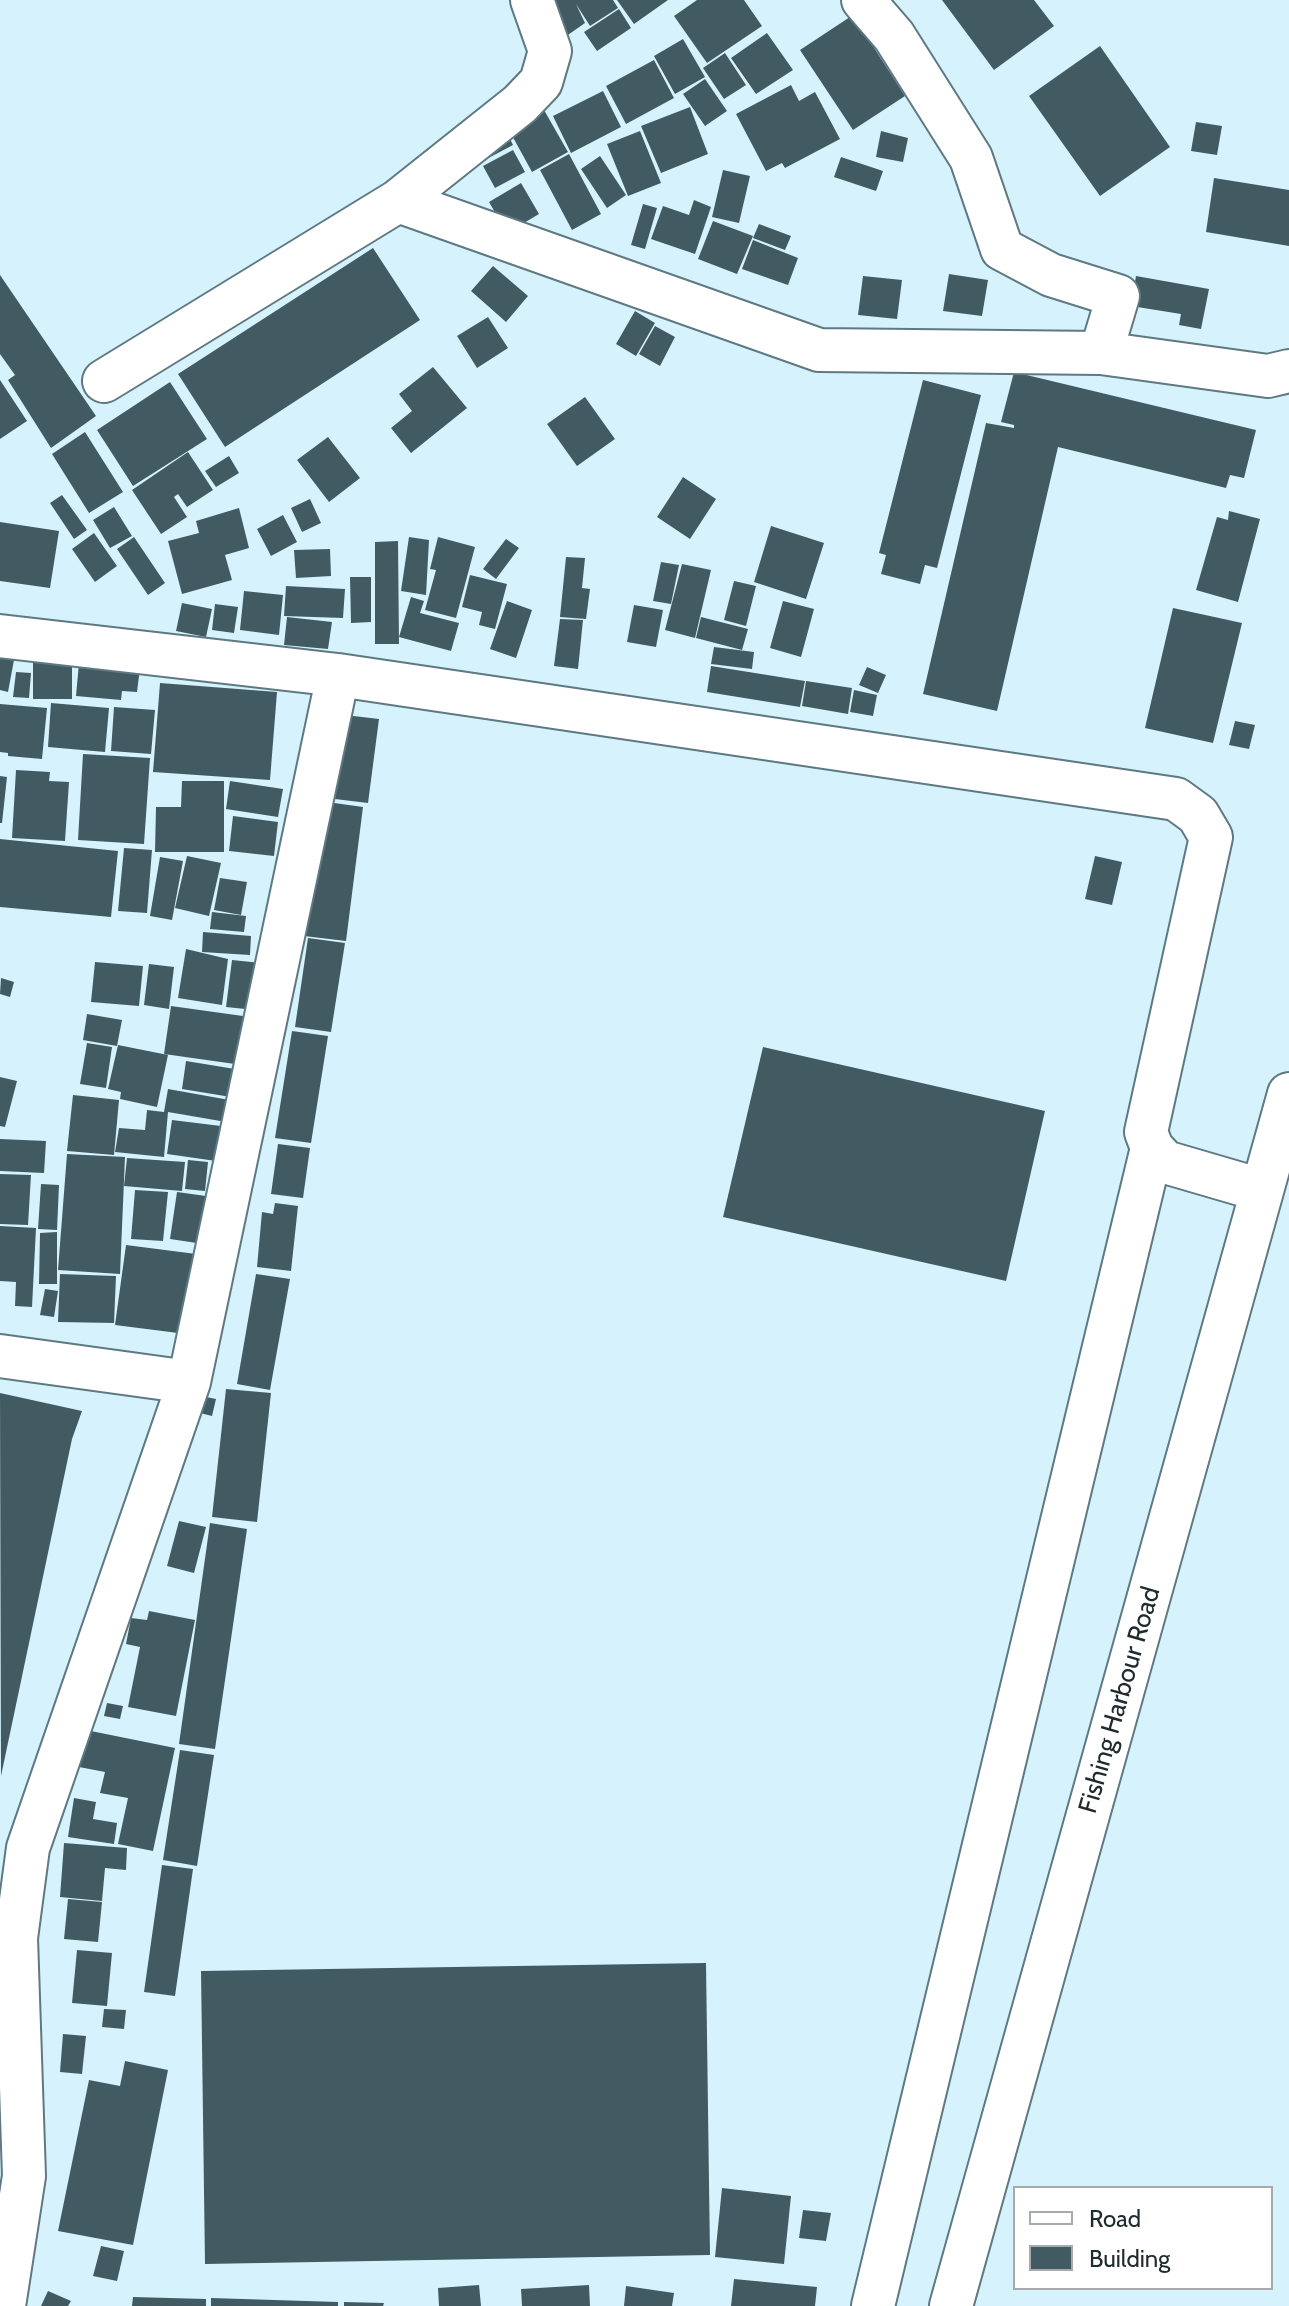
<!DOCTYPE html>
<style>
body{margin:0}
#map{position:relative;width:1289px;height:2306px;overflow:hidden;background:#d6f3fd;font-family:Cabin,sans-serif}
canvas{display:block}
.legend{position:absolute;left:1013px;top:2186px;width:260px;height:104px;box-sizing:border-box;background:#fff;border:2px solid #a6aaab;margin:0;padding:10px 14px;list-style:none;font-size:24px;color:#202b2e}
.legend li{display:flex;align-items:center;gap:16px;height:40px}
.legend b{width:40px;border:2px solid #a6aaab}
</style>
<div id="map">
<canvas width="1289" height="2306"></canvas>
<ul class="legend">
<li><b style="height:10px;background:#fff"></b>Road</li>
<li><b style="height:22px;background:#425b63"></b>Building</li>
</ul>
</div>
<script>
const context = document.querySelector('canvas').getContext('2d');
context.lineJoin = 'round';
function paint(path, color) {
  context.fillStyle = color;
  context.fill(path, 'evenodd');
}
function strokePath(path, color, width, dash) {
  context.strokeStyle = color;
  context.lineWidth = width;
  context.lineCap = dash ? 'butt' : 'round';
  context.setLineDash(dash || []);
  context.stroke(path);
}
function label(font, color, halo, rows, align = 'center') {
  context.font = font + ' Cabin,sans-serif';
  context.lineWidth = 8;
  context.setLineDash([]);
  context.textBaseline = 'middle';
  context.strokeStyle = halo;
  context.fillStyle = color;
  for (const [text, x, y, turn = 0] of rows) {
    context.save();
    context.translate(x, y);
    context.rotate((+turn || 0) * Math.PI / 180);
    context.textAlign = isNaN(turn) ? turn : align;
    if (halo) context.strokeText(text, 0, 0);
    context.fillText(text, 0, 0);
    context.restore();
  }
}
const building = new Path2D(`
 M541,0H613L618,8L590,26L576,4L585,23L565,37Z
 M617,0H668L634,24Z
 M697,0H744L762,26L707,63L674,16Z
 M942,0H1034L1054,26L994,70Z
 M619,9L631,28L597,51L584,32Z
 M853,15L905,96L853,130L800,50Z
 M767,33L793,70L756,94L731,58Z
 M683,39L705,77L675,94L654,56Z
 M1100,46L1170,147L1100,196L1029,96Z
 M725,53L746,85L724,99L703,68Z
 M654,60L674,98L626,124L606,86Z
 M705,79L727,111L705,126L683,94Z
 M791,85L799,101L815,92L840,139L785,168L782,163L766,171L736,114Z
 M603,91L621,127L571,153L553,116Z
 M690,107L708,154L661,173L641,126Z
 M544,110L568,152L532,172L509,130Z
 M1196,122L1222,126L1217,155L1191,151Z
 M505,129L513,145L479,163Z
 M640,131L661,183L628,196L607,144Z
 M881,131L908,138L903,162L876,157Z
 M513,150L525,172L495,188L483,166Z
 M569,154L601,214L572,230L540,170Z
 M600,156L626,195L607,208L581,169Z
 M841,157L883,171L876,191L834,177Z
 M723,170L750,176L739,223L712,217Z
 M1214,178L1289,190V246L1206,232Z
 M521,183L539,214L507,233L489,202Z
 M694,200L711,207L695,254L651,239L663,206L689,215Z
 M643,204L657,208L645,249L631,245Z
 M713,221L753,236L737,274L698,259Z
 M759,224L791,236L785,250L753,238Z
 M753,240L798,258L788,285L742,269Z
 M373,248L420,320L225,447L178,374Z
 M493,266L528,296L506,322L471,291Z
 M949,274L988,280L982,316L943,311Z
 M0,275L96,416L51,448L8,380L15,375L0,354Z
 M863,276L902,280L897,319L858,315Z
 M1136,276L1209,289L1201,329L1179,325L1181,314L1131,306Z
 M635,311L655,323L636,356L616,344Z
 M488,317L508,348L477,368L457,336Z
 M655,326L675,337L660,366L639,354Z
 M433,367L467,408L411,453L391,428L412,411L399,394Z
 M1014,372L1256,430L1244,478L1230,475L1226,488L1058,447L997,711L923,694L986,423L1014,428V425L1001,422Z
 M0,380L27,421L0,439Z
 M923,380L981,395L937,568L925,565L920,584L881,574L886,555L879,553Z
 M170,382L207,439L133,486L97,430Z
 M585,397L615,439L577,466L547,424Z
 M85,432L123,492L89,513L52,454Z
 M328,437L360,478L329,502L297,460Z
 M188,452L213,490L187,507L178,494L174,497L187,517L161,534L132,490Z
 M229,456L239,473L216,487L205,471Z
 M683,477L716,499L690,539L657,517Z
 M62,495L87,530L74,539L50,503Z
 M310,499L321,523L302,532L291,508Z
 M114,507L132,536L110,548L93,520Z
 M239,508L249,548L225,555L232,580L182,594L168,541L199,533L196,521Z
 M1229,511L1260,519L1238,602L1196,590L1217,517L1228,520Z
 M283,515L297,542L271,556L257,529Z
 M0,522L59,531L50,588L0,581Z
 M771,526L824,543L806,599L754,582Z
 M94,533L117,566L95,582L72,549Z
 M134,537L165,583L148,595L117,549Z
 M409,537L429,540L426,595L401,591Z
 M438,537L475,547L456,618L425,610L436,570L430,569Z
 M506,539L519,548L496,579L483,569Z
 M398,541L399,644H375V542Z
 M330,549L331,576L296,578L294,550Z
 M566,557L585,558L582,588L590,589L586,619L560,617Z
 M661,562L679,565L671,604L653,601Z
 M682,564L711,570L695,638L665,630Z
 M470,575L507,584L495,629L479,625L482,612L462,607Z
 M350,577H371V622L351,623Z
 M734,581L756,586L746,626L724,620Z
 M286,586L345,589L343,618L284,616Z
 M244,591L283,595L279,635L240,630Z
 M411,597L424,601L420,613L459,623L451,651L399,637Z
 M507,601L532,610L516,658L490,649Z
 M783,601L814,609L801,657L770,648Z
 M182,603L212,609L206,637L176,631Z
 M215,604L238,607L234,633L212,630Z
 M634,605L663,610L656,647L627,642Z
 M1173,608L1242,623L1213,743L1145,728Z
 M287,617L332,622L328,649L284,645Z
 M701,617L748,629L742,650L696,638Z
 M560,619L583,620L578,669L554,666Z
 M714,647L754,652L752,669L711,664Z
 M0,657L14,660L8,692L0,690Z
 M33,662L72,663V699H33Z
 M79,663L140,668L137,692L122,691L121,700L76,696Z
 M711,666L805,681L800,707L707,692Z
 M867,667L886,675L878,693L859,685Z
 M16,672L31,673L29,698L13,697Z
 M806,681L852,688L848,714L802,706Z
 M160,683L277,692L270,780L153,772Z
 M854,690L877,695L873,716L850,712Z
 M51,703L109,708L105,752L48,747Z
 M0,704L47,708L42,759L8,756V753L0,752Z
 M114,707L155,710L151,754L111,751Z
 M345,715L379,719L368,803L335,799Z
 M1235,721L1255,725L1249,749L1229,745Z
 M83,754L150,758L144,844L78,840Z
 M16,770L50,772L49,781L69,782L65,841L12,838Z
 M0,776L7,777L2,823H0Z
 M182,781H224V852H155L156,807H181Z
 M230,781L283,789L278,817L226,809Z
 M327,802L363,807L346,941L304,936L310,883L317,884Z
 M233,816L278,822L274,856L229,851Z
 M0,839L118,851L111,917L0,907Z
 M124,848L152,850L147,913L118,911Z
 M187,856L221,863L209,916L175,908Z
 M1095,856L1122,862L1112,905L1085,899Z
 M160,857L183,861L172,920L150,916Z
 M220,878L247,882L241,915L214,910Z
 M212,912L246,916L244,932L210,929Z
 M203,932L251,936L250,955L202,952Z
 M308,938L345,943L331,1032L295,1027Z
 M186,949L228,959L222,1005L178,998Z
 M232,960L261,963L255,1010L226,1007Z
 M95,962L143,966L139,1006L91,1002Z
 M149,964L174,967L169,1009L144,1005Z
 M1,978L14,982L10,997L0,994Z
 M171,1006L250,1017L242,1065L164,1054Z
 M87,1014L122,1020L117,1046L83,1040Z
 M292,1031L328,1036L311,1143L275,1138Z
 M87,1043L112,1047L106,1088L80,1084Z
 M118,1045L168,1055L157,1107L120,1099L121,1092L108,1089Z
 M763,1047L1045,1111L1006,1281L723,1217Z
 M186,1061L241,1070L237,1098L182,1089Z
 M0,1077L17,1081L5,1127L0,1126Z
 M168,1089L235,1101L232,1123L168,1112L164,1157L115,1152L119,1128L145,1130L147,1110L164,1112Z
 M73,1095L119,1100L114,1155L67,1151Z
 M172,1120L229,1127L223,1162L167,1154Z
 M0,1139L46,1141L44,1173L0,1171Z
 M278,1144L310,1148L303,1198L271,1194Z
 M67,1154L125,1157L120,1274L58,1270Z
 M127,1158L185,1162L182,1191L124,1186Z
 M188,1160L208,1162L205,1191L185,1189Z
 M0,1174L31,1175L28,1225L0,1224Z
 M41,1184L59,1185L57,1230L38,1229Z
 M135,1190L168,1192L163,1241L131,1239Z
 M177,1192L206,1196L210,1245L170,1239Z
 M275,1203L298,1206L291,1271L257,1267L262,1212L273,1214Z
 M0,1226L36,1228L32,1307L15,1306L16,1282L0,1281Z
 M57,1232V1284H39L40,1233Z
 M126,1245L196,1254L186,1334L115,1325Z
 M60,1274L116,1276L114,1323L58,1322Z
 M256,1274L290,1279L270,1390L237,1384Z
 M45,1289L58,1291L54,1317L40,1315Z
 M226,1389L271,1393L257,1522L212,1517Z
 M0,1393L82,1411L72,1439L1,1776Z
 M196,1395L216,1399L212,1416L192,1411Z
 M179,1521L206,1527L194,1573L167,1566Z
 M210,1523L247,1529L215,1749L179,1744Z
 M149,1611L195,1620L176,1716L128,1707L140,1647L126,1644L131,1618L147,1620Z
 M107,1703L123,1706L120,1719L104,1716Z
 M86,1730L175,1748L153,1851L118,1844L128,1798L100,1793L105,1772L79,1767Z
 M180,1750L214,1755L197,1866L163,1860Z
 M74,1798L96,1802L93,1819L117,1823L114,1844L68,1837Z
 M64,1843L127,1848L126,1870L105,1868L102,1901L60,1897Z
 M162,1865L193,1869L175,1996L144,1992Z
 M68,1899L102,1902L98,1942L64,1939Z
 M77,1950L112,1953L107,2006L72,2003Z
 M706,1963L710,2255L205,2264L201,1971Z
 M104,2009L126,2010L124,2029L102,2027Z
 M63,2034L86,2036L82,2074L60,2072Z
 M125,2061L168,2070L133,2245L58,2231L89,2080L120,2086Z
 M722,2188L791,2196L784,2264L715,2257Z
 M803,2210L831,2213L826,2241L799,2238Z
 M101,2246L124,2251L117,2281L93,2276Z
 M734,2279L817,2287L815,2306H731Z
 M479,2285L481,2306H439L438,2288Z
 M589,2285L590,2306H522L521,2289Z
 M626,2286L674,2293L672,2306H624Z
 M48,2291L71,2301L68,2306H41Z
 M133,2297L206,2299V2306H132Z
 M211,2298L338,2302V2306H211Z
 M344,2302L384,2303L383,2306H344Z`);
const minor = new Path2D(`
 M863,0L894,36L971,158L1002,249L1051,275L1118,296L1101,353
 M398,201L520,104L541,82L550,51L532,0
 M104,381L398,201L819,350L1101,353L1268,376L1289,371
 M0,636L338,675
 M0,1356L189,1382L28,1848L16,1938L24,2176L4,2306
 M189,1382L338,675L1176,799L1198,815L1211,837L1146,1132L1152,1148L1165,1162L1261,1190
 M873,2306L1152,1148
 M951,2306L1289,1094`);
const streetNames = [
 ["Fishing Harbour Road",1120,1700,-74]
];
paint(building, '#425b63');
strokePath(minor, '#5f7982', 46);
strokePath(minor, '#fff', 42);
label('26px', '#202b2e', '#fff', streetNames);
</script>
